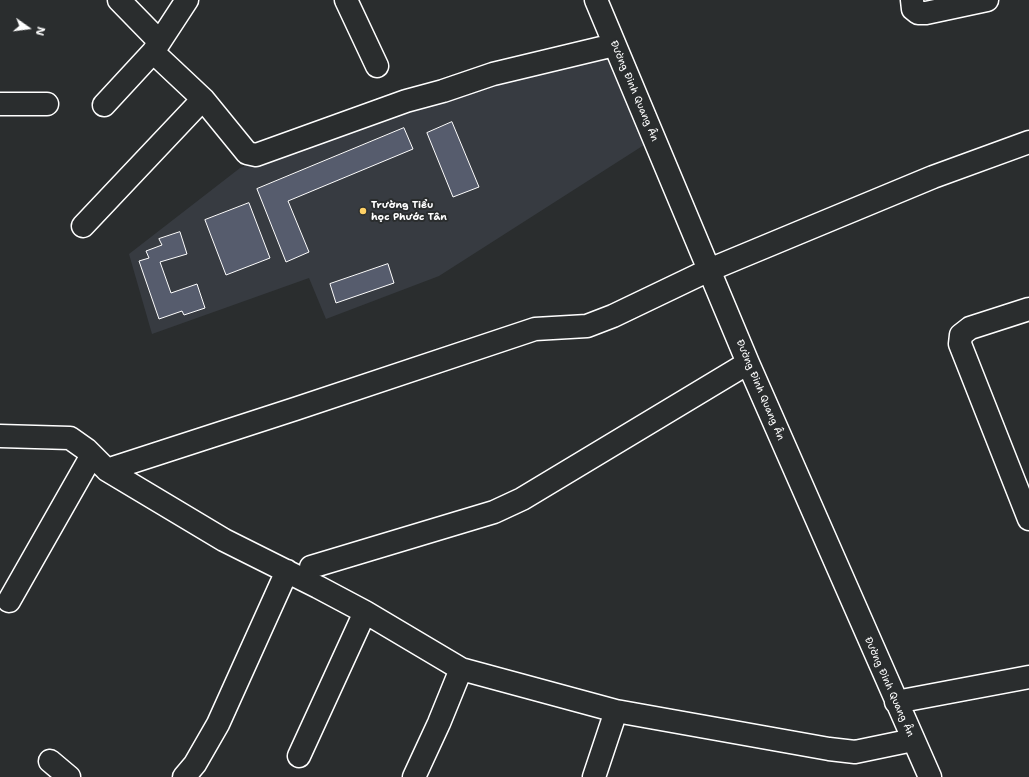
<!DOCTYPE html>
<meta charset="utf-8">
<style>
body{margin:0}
#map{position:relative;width:1029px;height:777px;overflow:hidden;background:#2a2d2e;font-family:"Shantell Sans",sans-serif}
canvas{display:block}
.north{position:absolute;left:8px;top:8px;width:40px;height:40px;-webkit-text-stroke:3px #2a2d2e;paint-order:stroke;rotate:104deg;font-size:11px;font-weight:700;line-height:16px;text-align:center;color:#fff}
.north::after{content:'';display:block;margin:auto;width:14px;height:18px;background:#fff;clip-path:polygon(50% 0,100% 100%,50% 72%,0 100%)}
</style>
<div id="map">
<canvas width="1029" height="777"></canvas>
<div class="north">N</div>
</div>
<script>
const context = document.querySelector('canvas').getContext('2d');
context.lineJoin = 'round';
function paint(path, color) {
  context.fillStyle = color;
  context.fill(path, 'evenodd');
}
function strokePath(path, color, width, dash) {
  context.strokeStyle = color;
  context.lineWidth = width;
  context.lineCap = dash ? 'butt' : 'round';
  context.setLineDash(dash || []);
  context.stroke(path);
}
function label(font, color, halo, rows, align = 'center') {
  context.font = font + ' "Shantell Sans",sans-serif';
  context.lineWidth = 4;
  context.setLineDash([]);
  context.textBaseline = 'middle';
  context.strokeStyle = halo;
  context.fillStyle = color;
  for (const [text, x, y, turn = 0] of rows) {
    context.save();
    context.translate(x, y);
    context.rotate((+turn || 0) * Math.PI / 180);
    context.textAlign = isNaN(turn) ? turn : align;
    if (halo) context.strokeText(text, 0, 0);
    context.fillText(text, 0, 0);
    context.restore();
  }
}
const built = new Path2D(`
 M606,54L644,145L439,276L326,319L309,278L152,334L129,254L240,168L407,108Z`);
const building = new Path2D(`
 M452,122L479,187L453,197L427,133Z
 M404,128L413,149L288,201L309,252L286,262L257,189Z
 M249,203L270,258L226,275L205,220Z
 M180,232L187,254L160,262L171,293L197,284L205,308L184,315L182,311L159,319L139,261L149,258L146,251L162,245L159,239Z
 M388,264L394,283L336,303L330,284Z`);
const minor = new Path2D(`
 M119,0L159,41
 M346,0L377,66
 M596,0L748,363L930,777
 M912,0L913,9L918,13H926L987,0
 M153,52L203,99L247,153L256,155L406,101L443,91L493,74L614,45
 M0,104H47
 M104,105L153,52L187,0
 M83,226L203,99
 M1029,309L970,328L961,335L960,344L1029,519
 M0,436L70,438L87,450L107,470L224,540L318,587L365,612L461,669L616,711L829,749L855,752L913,740
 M107,470L295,409L535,329L587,326L613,316L709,270L798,233L933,177L1029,142
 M311,567L494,512L522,499L748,363
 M9,601L92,455
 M896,702L1029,677
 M299,756L365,612
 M50,761L69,777
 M184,777L195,764L218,724L287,571
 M414,777L439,723L461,669
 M594,777L616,711`);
const markers = [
 [363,211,4,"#ffd166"]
];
const streetNames = [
 ["Đường Đinh Quang Ân",634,91,67],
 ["Đường Đinh Quang Ân",760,390,67],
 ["Đường Đinh Quang Ân",889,687,66]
];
const poiNames = [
 ["Trường Tiểu",371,205],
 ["học Phước Tân",371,217]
];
paint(built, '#373b41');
paint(building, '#565c6d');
strokePath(building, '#fff', 1);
strokePath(minor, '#fff', 25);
strokePath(minor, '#2a2d2e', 22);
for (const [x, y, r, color] of markers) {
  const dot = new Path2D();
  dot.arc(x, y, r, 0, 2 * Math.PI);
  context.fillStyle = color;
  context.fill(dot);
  strokePath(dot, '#2a2d2e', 1.5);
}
label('10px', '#fff', '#2a2d2e', streetNames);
label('bold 10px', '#fff', '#2a2d2e', poiNames, 'left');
</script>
